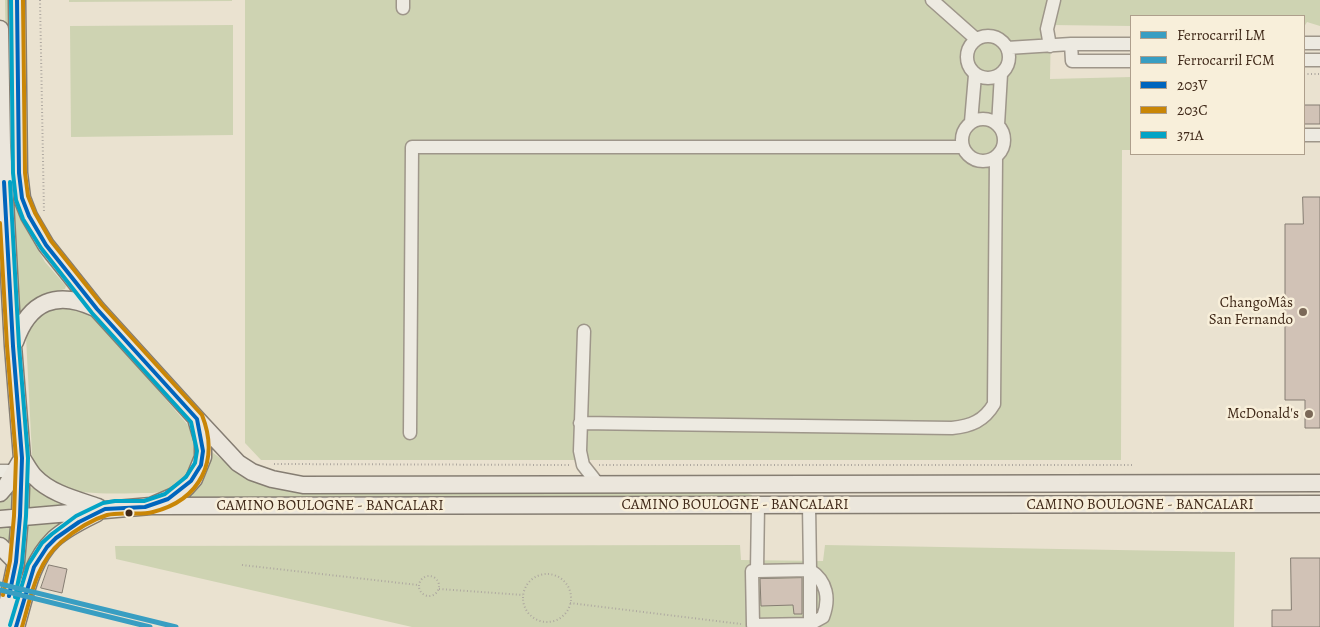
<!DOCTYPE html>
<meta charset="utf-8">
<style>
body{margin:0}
#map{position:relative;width:1320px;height:627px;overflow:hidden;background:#eae2d0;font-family:Alegreya,serif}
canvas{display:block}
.legend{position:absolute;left:1130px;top:15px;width:175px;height:140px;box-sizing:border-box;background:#f8efda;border:1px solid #ae9f8c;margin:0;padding:6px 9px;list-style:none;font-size:15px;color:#3f2818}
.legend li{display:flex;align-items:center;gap:10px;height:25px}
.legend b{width:25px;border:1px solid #ae9f8c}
</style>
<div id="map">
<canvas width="1320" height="627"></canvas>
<ul class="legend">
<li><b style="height:6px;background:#399ec2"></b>Ferrocarril LM</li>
<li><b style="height:6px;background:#399ec2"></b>Ferrocarril FCM</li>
<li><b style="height:6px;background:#0065bd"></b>203V</li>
<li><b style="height:6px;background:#c98606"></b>203C</li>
<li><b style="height:6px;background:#03a3c5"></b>371A</li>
</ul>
</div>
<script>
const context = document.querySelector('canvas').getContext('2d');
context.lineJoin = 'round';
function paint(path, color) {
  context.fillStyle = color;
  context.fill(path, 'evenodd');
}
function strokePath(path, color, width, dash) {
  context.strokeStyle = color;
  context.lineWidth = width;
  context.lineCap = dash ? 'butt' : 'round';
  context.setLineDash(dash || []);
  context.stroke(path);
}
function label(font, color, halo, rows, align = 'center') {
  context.font = font + ' Alegreya,serif';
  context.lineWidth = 5;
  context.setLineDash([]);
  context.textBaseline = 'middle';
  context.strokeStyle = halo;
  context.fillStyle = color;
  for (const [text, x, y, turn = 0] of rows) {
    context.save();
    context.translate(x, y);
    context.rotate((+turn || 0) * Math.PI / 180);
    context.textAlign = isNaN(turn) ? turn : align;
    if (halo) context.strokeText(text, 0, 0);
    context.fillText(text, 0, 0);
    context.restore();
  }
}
const green = new Path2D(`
 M5,0H10L12,123H7Z
 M69,0H232V1L69,2Z
 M245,0H1320V26L1307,22L1304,27V16H1131V26L1051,25L1050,79L1131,77V150H1122L1121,460H261L245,443Z
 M233,25V135L71,137L70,26Z
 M9,173L20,219L45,262L66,286L65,289L47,294L20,314L18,312Z
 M63,306L85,310L96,318L187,424C191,432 195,441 195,450C196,473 174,492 152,493C124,493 84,496 58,487C45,483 35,468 32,455L26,337C33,317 43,311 63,306Z
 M212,452L241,474L262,484L683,490L694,493H746L752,495V498H185Z
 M31,487L44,495L73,503L72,505L29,509V489Z
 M12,490H14L16,509L0,515V501Z
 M67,517L20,586L27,524Z
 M0,524H13L10,544L0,541Z
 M740,545L741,560L823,561L825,545L1235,552L1234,627H412L116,559L115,546Z`);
const building = new Path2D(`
 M1304,105H1320V124H1304Z
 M1303,197H1320V428H1305V400H1285V224H1303Z
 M1291,558H1320V627H1272V610H1291Z
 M49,565L67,569L62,593L41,588Z
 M802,578V614H794L793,605L761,606L760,579Z`);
const path = new Path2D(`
 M40,0L44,213
 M1304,74H1320
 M274,464L570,465
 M599,465H1132
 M242,565L418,585
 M523 598a24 24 0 1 1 48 0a24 24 0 1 1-48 0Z
 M419 586a10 10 0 1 1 20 0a10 10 0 1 1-20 0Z
 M439,589L523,595
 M570,603L741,624`);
const minor = new Path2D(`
 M932,0L976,39
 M403,8V0
 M967 57a21 21 0 1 1 42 0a21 21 0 1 1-42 0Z
 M1304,43H1320
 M1071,44L1072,61H1131
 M1050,46L1047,29L1054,0
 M1007,48L1071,44H1131
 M1304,60H1320
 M962 140a21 21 0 1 1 42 0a21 21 0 1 1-42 0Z
 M971,122L975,75
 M998,125L1001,74
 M1304,135H1320
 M584,331L580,451L583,465L598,484
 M580,423L952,428C971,426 984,421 994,404L996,157
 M410,433L412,147H962
 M0,471H16
 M809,505L810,570C827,581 830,599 823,617L810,624
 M757,571H752L753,625L810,624V570L757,571L758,505`);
const major = new Path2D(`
 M17,0L19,173L22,198L29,216L46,245L97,309L197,419L238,463L252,472L272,479L303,485L1320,483
 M0,29L2,146L13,346L22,458L20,516L16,562L6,610L0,627
 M15,342C29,301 57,290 95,308
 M22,458C26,464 30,472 35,477C51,494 78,500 98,507
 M0,493L6,486L20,462
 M151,506L1320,504
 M0,519L151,506L174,496L186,488L194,479L203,457V442L197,422
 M0,546L16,562
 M16,627C25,597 30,562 54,539C66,528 83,520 97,513`);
const bus1 = new Path2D(`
 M4,182L13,346L22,458L20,516L16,562L9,596
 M16,627L34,567L47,547L56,538L79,522L105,509L145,507L168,499L191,481L201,465L203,451L197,419L97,309L46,245L29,216L22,198L19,173L17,0`);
const bus2 = new Path2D(`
 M0,223L7,346L16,458L14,516L10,561L3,595
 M22,627C31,597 36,563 61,542C74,531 91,520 107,515C122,511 138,516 153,512C200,500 220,461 202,415L102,305L51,241L35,213L28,196L25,173L23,0`);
const bus3 = new Path2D(`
 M10,182L19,346L28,458L26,516L22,563L15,597
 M10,625L28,565L42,543L52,534L76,516L103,503L115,501H144L165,494L186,477L195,463L197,451L191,422L92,313L41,248L23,219L16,200L13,173L11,0`);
const rail1 = new Path2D(`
 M0,584L176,627`);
const rail2 = new Path2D(`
 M0,590L150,627`);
const markers = [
 [1303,312,5,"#7b6958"],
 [1309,414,5,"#7b6958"],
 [129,513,4.5,"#3f2818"]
];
const poiNames = [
 ["ChangoMâs",1293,303],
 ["San Fernando",1293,320],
 ["McDonald's",1299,414]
];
const streetNames = [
 ["CAMINO BOULOGNE - BANCALARI",735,505],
 ["CAMINO BOULOGNE - BANCALARI",1140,505],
 ["CAMINO BOULOGNE - BANCALARI",330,506]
];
paint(green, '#ced3b2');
paint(building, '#d1c2b6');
strokePath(building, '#857d72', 1);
strokePath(minor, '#9e968a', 15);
strokePath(major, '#857d72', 19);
strokePath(path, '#aea8a0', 2, [1, 2.5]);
strokePath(minor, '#edeae1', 12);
strokePath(major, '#ebe6dc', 16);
strokePath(bus1, '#0065bd', 4);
strokePath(bus2, '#c98606', 4);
strokePath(bus3, '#03a3c5', 4);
strokePath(rail1, '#399ec2', 5);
strokePath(rail2, '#399ec2', 5);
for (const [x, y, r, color] of markers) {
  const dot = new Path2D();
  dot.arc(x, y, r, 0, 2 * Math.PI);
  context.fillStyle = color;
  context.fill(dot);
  strokePath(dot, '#f8efda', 2);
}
label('15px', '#3f2818', '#f8efda', poiNames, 'right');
label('15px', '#3f2818', '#f8efda', streetNames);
</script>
